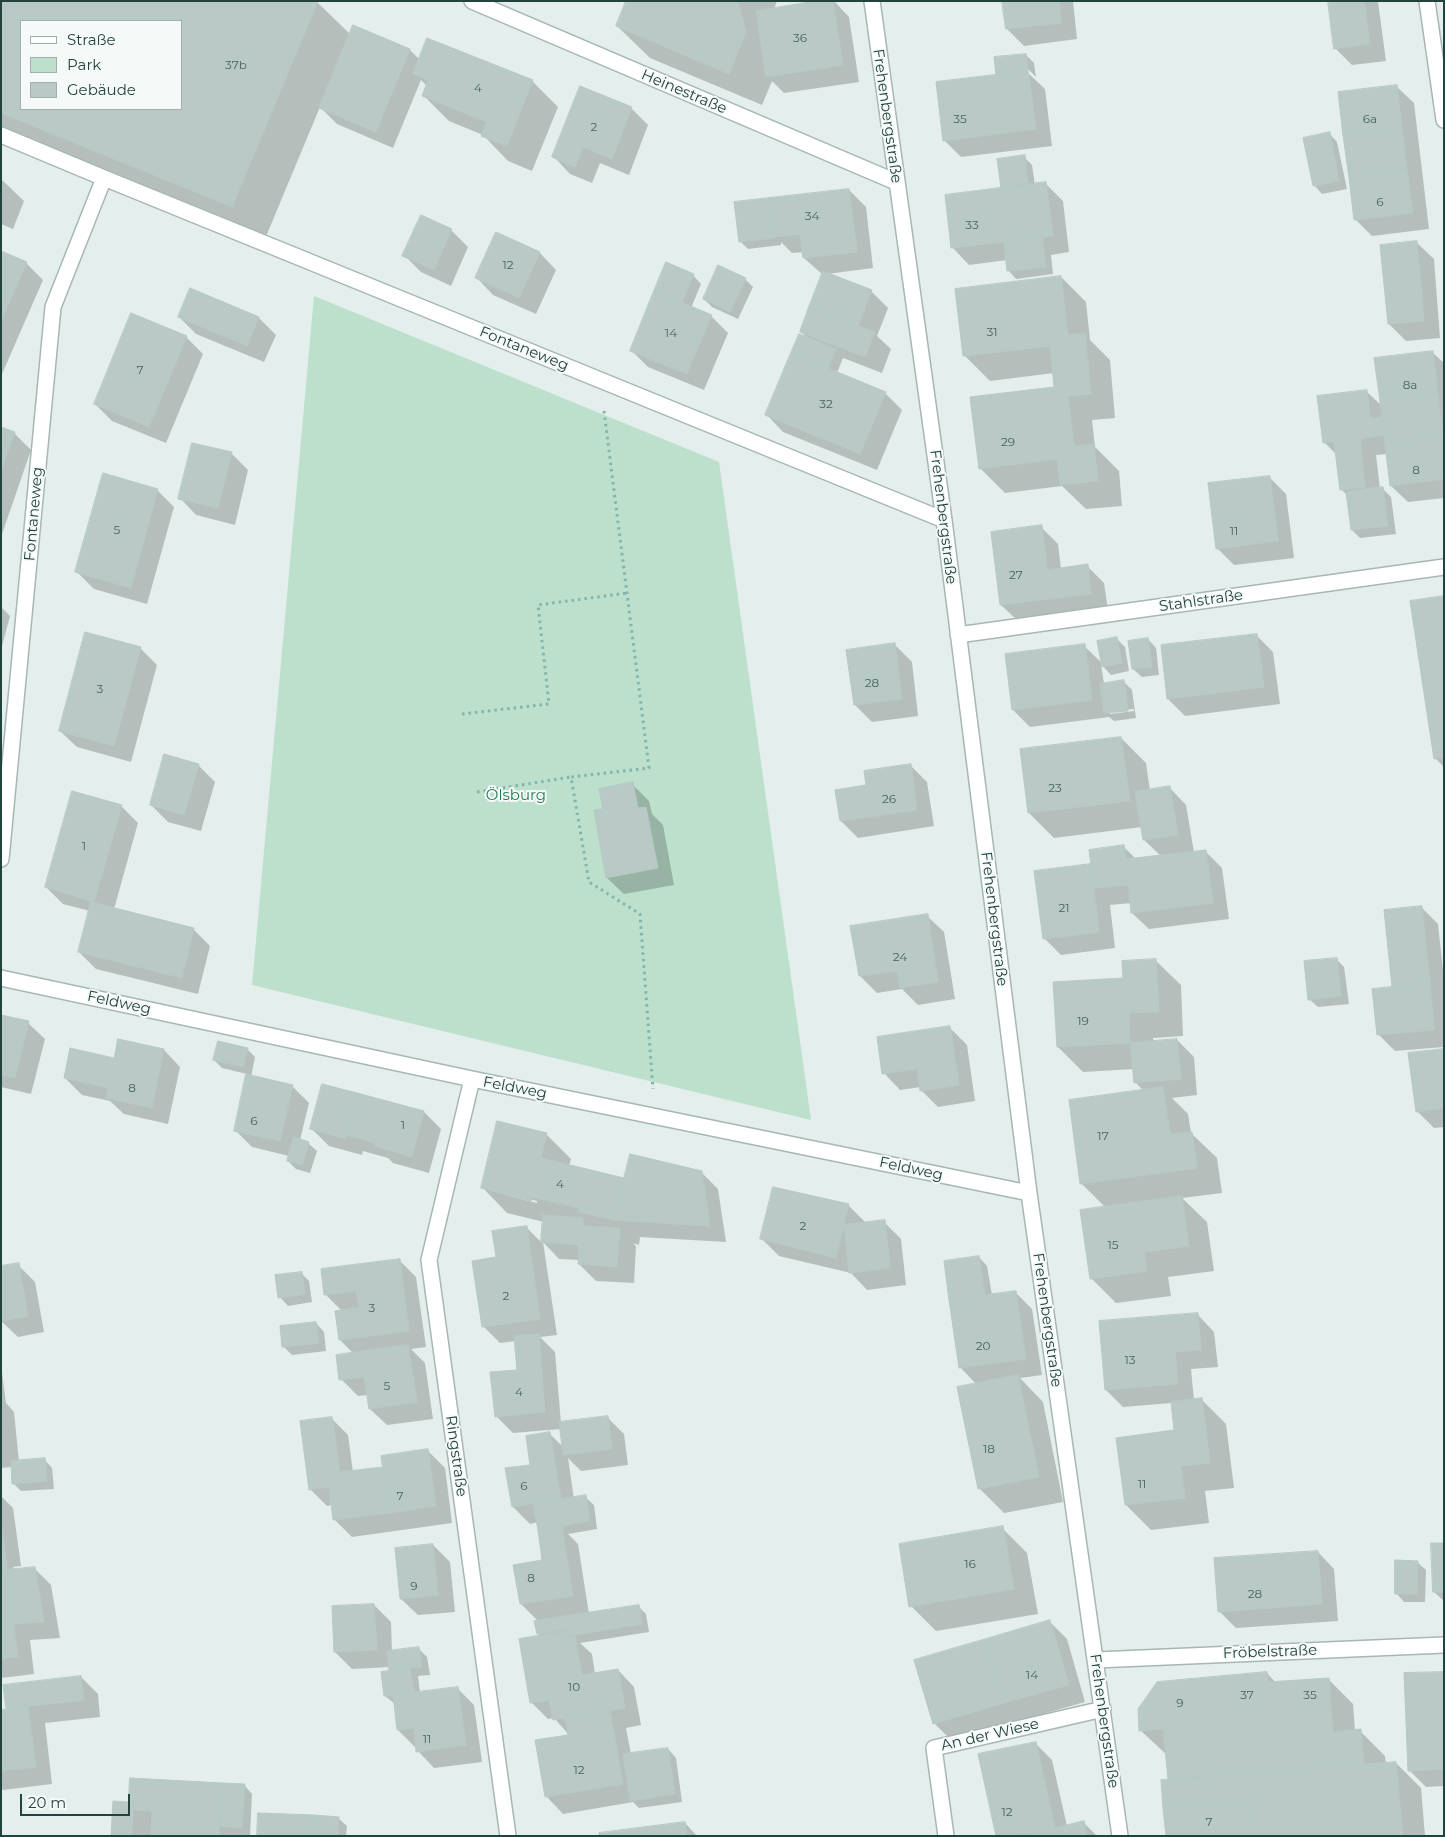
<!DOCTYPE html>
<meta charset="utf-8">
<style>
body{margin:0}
#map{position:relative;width:1445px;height:1837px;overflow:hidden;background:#e4eeec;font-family:Montserrat,sans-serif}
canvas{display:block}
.frame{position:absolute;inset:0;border:2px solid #22423e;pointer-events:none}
.legend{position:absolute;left:20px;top:20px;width:162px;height:90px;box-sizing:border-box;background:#f5faf9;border:1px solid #a1b0ae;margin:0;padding:6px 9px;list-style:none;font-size:15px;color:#22423e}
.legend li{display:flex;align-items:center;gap:10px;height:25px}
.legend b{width:25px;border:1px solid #a1b0ae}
.scale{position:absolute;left:20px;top:1794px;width:110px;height:22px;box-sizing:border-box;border:2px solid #22423e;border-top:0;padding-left:6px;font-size:15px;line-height:18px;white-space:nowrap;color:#22423e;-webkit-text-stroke:4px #f5faf9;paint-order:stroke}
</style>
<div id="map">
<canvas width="1445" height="1837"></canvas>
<div class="frame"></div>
<ul class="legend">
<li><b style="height:6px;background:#fff"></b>Straße</li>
<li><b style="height:14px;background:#bce0cc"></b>Park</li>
<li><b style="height:14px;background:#b9c9c5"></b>Gebäude</li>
</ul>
<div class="scale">20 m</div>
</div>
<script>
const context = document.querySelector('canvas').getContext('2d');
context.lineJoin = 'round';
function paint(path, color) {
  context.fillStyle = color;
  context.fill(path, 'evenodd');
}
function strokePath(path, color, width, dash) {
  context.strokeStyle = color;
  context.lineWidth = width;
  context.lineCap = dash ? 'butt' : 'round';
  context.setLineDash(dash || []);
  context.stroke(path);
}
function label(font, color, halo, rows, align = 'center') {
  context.font = font + ' Montserrat,sans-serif';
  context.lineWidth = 4;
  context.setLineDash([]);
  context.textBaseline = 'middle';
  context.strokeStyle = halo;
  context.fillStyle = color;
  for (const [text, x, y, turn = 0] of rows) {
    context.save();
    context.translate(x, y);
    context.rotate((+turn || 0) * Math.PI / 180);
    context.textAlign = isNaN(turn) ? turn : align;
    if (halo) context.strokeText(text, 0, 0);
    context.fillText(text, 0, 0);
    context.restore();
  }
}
const green = new Path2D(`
 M314,296L719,462L811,1120L252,985Z`);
const shadow = new Path2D(`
 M1,1L317,2L351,35L354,27L410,50L420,60L428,39L533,82L558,107L532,171L508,161L483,135L449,121L424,96L427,86L421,80L393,148L337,124L320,107L265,239L1,131ZM21,21H181V109H21Z
 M624,1H777L774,9L834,1L849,17L859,82L784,93L772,81L762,105L650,58L617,26L627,2Z
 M1004,1H1073L1077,39L1024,46L1007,29Z
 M1329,1L1378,2L1386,61L1352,65L1335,48Z
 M1026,55L1034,63L1036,77L1027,68V72L1045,89L1052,146L961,157L944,140L998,76Z
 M1397,87L1414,103L1429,229L1372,236L1355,219Z
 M631,108L648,125L629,175L600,163L592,183L570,174L554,157Z
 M1329,133L1337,142L1347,189L1322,194L1314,185Z
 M1024,157L1032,165L1035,185L1046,184L1063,201L1069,252L1051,255L1053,274L1016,279L1008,270L1007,260L969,265L953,248L1002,189Z
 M1,179L24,201L13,229L1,224Z
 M849,190L866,207L873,268L827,274L871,291L888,308L877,336L891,349L882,373L843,358L837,373L885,393L902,410L877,470L783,432L767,415L799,335L808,339L801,332L823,275L804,258V252L792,253L781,242V245L748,249L740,241L735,203Z
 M451,230L468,247L451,286L421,272L404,255Z
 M496,234L540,253L556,270L536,314L493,295L477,278Z
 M1417,243L1434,259L1440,338L1406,341L1389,324Z
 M1,253L26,263L43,280L2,374Z
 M693,275L701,284L691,308L711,316L728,333L704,390L648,367L631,350Z
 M1061,277L1086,302L1090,340L1110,360L1115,418L1092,420L1095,447L1119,471L1122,506L1086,509L1062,486L1005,493L980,468L1055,388L1054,373L990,381L965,356Z
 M745,279L753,287L738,319L712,307L704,299Z
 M191,290L259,318L276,335L264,362L196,334L179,317Z
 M186,337L203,354L166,443L112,421L95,404Z
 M1433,353L1444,363V498L1408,502L1391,486L1387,454L1376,455L1380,489H1383L1391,497L1396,534L1360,538L1352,530L1348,496L1341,489L1337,455L1324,442L1366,391L1382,406Z
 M1,429L14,433L31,450L1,537Z
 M231,453L248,470L235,525L196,515L180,498Z
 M1269,477L1286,494L1294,558L1234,565L1217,548Z
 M157,490L174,507L147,604L94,589L77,572Z
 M1041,527L1058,544L1061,569L1087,566L1104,583L1108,610L1018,621L1001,605Z
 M1444,597V767L1435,758Z
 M1,607L10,616L1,650Z
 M1256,635L1273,652L1280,704L1185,716L1168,699Z
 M1116,638L1125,647L1129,671L1111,675L1101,664L1104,684L1124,682L1132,690L1136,718L1114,721L1109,717L1030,727L1013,710L1084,646L1103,664ZM1134,709V711L1110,714V711Z
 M1148,639L1156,648L1159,675L1142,677L1133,669Z
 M895,645L912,662L918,716L872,722L855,705Z
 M140,648L157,665L131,762L77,747L60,731Z
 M1121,738L1146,763L1150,791L1170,788L1186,805L1194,852L1205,851L1222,868L1229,919L1149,929L1132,913L1131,903L1110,905L1115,948L1061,955L1044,938L1092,865L1124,847L1136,859L1161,856L1144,840L1142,827L1054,838L1029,813Z
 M198,765L215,782L201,831L168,822L151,805Z
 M910,765L927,782L934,826L858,838L841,821Z
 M632,784L649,801L652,814L663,825L674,885L624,894L607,878Z
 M121,806L138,823L114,909L193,929L210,946L198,994L96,969L79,952L90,911L63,904L46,887Z
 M1421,907L1438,924L1444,979V1047L1395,1051L1378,1034Z
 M927,916L944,932L955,999L918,1005L902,989L877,993L860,976Z
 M1336,959L1344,967L1349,1004L1318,1007L1309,999Z
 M1155,960L1181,985L1183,1036L1153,1038L1154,1042L1177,1040L1194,1057L1197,1095L1172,1098L1188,1114L1191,1133L1217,1158L1222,1193L1182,1198L1207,1222L1214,1271L1168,1277L1171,1296L1116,1303L1091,1278L1106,1208L1081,1183L1144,1091L1136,1083L1134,1069L1083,1072L1058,1047L1124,979Z
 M1,1016L28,1023L45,1039L31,1094L1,1087Z
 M950,1028L967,1045L975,1101L938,1107L921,1090V1087L900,1090L884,1073Z
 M247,1049L255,1057L251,1077L292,1086L309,1103L300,1140L308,1143L317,1151L310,1173L296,1169L288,1161L289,1156L252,1147L235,1130L247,1074L222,1068L214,1060Z
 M164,1050L180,1067L168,1124L124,1114L110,1101L82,1095L65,1078L115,1060Z
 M1444,1050V1127L1434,1128L1417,1111Z
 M323,1085L424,1112L441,1129L429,1173L393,1163L388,1158L363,1151L362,1155L329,1146L312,1129Z
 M546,1134L571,1159L569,1166L625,1181L701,1172L718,1189L726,1242L640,1237L639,1245L633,1243L636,1246L634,1283L596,1281L579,1264L580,1260L559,1259L543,1242L557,1335L540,1337L555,1352L561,1423L607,1417L624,1434L628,1465L581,1471L568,1458L574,1499L585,1497L594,1505L597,1529L568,1534L578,1544L589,1614L638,1606L646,1614L649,1632L580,1643L592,1654L595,1674L618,1670L634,1687L641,1725L626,1728L631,1754L668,1749L676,1758L682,1802L639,1808L633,1802L563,1814L547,1797L537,1741L570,1736L554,1718L548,1719L531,1702L541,1637L538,1634V1621L521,1604L544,1561L538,1522L530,1524L513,1507L531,1466L549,1433L563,1447L561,1429L513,1433L496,1416L518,1371L515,1341L500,1343L483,1326L498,1258L527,1228L542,1243L544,1222L507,1213L482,1187ZM510,1194L537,1201V1203L510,1196Z
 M848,1205L865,1222V1224L884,1222L901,1239L906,1285L867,1290L851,1273L779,1256L762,1239Z
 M979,1257L987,1266L992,1295L1015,1292L1032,1309L1042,1375L1020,1378L1043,1402L1063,1502L1004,1513L979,1488L977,1385L960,1367L945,1262Z
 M399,1260L416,1277L426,1347L411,1349L425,1363L433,1419L387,1425L370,1409L368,1395L358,1396L341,1379L354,1354L340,1340L336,1312L342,1311L325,1294Z
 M18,1265L35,1282L44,1332L18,1337L1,1321V1268Z
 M301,1273L309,1281L312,1302L288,1306L280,1297Z
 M1198,1315L1214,1332L1218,1367L1191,1369L1194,1400L1201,1399L1226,1424L1234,1488L1205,1491L1209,1523L1151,1530L1126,1505L1175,1431L1172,1403L1123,1407L1106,1390Z
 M316,1323L324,1332L326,1351L292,1355L283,1346Z
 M1,1364L6,1403L14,1412L19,1462L44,1459L52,1468L54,1489L21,1491L13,1483L12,1467L1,1468Z
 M331,1418L348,1435L353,1472L384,1468L428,1451L445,1468L452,1523L352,1537L335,1520L333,1505L327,1506L310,1489Z
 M1,1496L13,1508L21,1566L13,1567L14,1570L34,1568L51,1585L60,1638L30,1640L34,1674L1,1678Z
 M1002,1528L1027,1553L1038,1614L936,1631L911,1606Z
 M1444,1544V1601L1434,1592Z
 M433,1545L450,1562L455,1612L418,1615L401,1599Z
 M1318,1552L1334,1569L1338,1621L1236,1628L1219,1611Z
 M1417,1562L1426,1570L1425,1602H1404L1396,1593Z
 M374,1605L391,1622L392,1652L419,1649L427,1657L430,1675L418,1676L420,1693L457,1688L474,1705L482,1762L434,1768L418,1751L417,1746L415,1747L398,1730L395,1704L385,1696L382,1673L391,1672L390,1667L352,1669L335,1652Z
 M1050,1622L1067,1639L1085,1702L951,1740L934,1723Z
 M1267,1673L1276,1683L1328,1679L1353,1704L1355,1731H1360L1385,1756L1386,1764L1396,1763L1421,1788L1425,1836H1167L1169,1780L1167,1755L1140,1730Z
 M1444,1673V1786L1426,1787L1409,1770Z
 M81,1677L98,1694L100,1717L45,1723L52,1784L3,1790L1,1788V1711L8,1710L5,1687Z
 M1035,1743L1052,1760L1067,1826L1083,1822L1097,1836H998Z
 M131,1779L244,1785L252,1794L250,1836H112L129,1803Z
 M338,1818L347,1826L346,1836H259Z
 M685,1823L697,1836H600Z`);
const building = new Path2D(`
 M1,1H318L232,207L1,113ZM21,21H181V109H21Z
 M626,1H738L746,32L729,74L616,26Z
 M816,1H833L843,65L766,77L756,11Z
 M1002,1H1059L1061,23L1006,29Z
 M1328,1H1364L1370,44L1334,49Z
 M353,25L410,49L376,132L319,108Z
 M427,38L533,80L507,146L481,136L487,122L422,96L428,80L413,74Z
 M1026,54L1028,71L996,75L994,57Z
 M1028,71L1036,129L943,141L936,82Z
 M1397,85L1402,128L1343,135L1338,92Z
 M580,86L632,107L612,159L583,147L575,167L552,157Z
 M1402,128L1407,170L1349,178L1343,135Z
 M1330,132L1339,181L1313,186L1303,138Z
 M1025,155L1028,185L1001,188L997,159Z
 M1407,170L1413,213L1354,220L1349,178Z
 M1046,182L1053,236L951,248L945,195Z
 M849,189L857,252L803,258L800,234L774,237L769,198Z
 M769,198L774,238L739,242L734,202Z
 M421,215L452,229L434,270L402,256Z
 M496,232L540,252L519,298L475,278Z
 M1042,237L1046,267L1007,271L1004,242Z
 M1417,241L1424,321L1388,324L1380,245Z
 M1,251L27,262L1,321Z
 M666,262L694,274L682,303L654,291Z
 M718,265L746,278L730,312L703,299Z
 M823,271L872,290L858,326L809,307Z
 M1061,276L1068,335L1085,333L1091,394L1068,396L1074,446L1094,444L1098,481L1060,485L1057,459L979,469L970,397L1054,387L1050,346L963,356L955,289Z
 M190,288L259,317L247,346L178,317Z
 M654,291L712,315L687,374L630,351Z
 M809,307L875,332L865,357L800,332Z
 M131,313L187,336L149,427L94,404Z
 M799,334L836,349L828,368L791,353Z
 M1433,351L1438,394L1380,401L1374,358Z
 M791,353L886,392L860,454L765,415Z
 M1367,390L1370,418L1382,417L1384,435L1360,439L1365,487L1340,490L1334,442L1323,443L1317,396Z
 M1438,394L1444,436L1385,444L1380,401Z
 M1,427L15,432L1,471Z
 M1444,436V479L1390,486L1385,444Z
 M192,443L232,452L218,508L178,499Z
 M103,473L158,489L131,588L75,572Z
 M1270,476L1278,541L1216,549L1208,483Z
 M1383,487L1388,526L1351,530L1346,492Z
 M1042,525L1047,570L1088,564L1091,594L1000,605L991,532Z
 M1444,596V757L1434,759L1410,601Z
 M85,632L141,647L114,746L59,731Z
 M1257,634L1264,687L1167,699L1161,645Z
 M1117,637L1122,663L1102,667L1097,641Z
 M1148,638L1152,667L1132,669L1128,641Z
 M895,643L902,699L854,705L846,650Z
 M1085,644L1092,700L1012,710L1005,654Z
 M1124,680L1128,711L1104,713L1100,684Z
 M1121,737L1130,801L1028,813L1020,749Z
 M164,754L199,764L184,815L150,805Z
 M911,764L917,810L840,821L835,790L866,785L864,771Z
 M633,782L638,808L646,807L658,868L606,878L594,810L603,809L599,789Z
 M1170,786L1178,835L1143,840L1135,792Z
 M72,791L122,805L94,902L45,887Z
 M1124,845L1126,859L1206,850L1213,903L1131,913L1128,885L1094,888L1089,850Z
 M1091,864L1099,932L1043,939L1034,871Z
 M91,902L194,928L182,978L78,952Z
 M1422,906L1430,983L1392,987L1384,910Z
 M928,914L938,982L900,988L897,971L859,976L850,926Z
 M1337,958L1341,996L1308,1000L1304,961Z
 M1156,959L1159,1012L1129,1013L1130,1043L1057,1047L1053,982L1123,978L1122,961Z
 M1430,983L1434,1030L1377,1035L1372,989Z
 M1,1015L29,1021L15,1078L1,1075Z
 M950,1026L959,1085L920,1091L917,1069L882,1074L877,1037Z
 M118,1039L164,1049L152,1108L106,1098L108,1088L64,1078L70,1048L114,1058Z
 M1177,1039L1181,1079L1134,1083L1130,1043Z
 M218,1041L248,1048L243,1067L213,1060Z
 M1444,1049V1108L1416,1112L1408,1053Z
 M246,1074L293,1085L280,1141L234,1131Z
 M322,1084L357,1093L345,1139L310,1129Z
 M1163,1087L1170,1134L1192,1132L1197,1168L1080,1184L1069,1100Z
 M357,1093L424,1111L412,1157L374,1146L375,1143L346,1135Z
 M497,1121L547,1133L541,1158L624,1178L614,1220L578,1212L579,1208L532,1197L531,1201L481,1188Z
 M294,1137L309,1142L302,1165L287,1161Z
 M630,1154L702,1171L710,1226L614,1220Z
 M773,1187L849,1204L836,1258L760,1239Z
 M1182,1196L1189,1246L1144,1252L1147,1271L1090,1279L1080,1210Z
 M543,1215L583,1218V1226L620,1228L617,1267L578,1264L579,1245L541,1242Z
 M885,1220L890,1268L849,1273L844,1225Z
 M527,1226L540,1319L482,1327L472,1261L496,1257L492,1231Z
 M979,1256L985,1294L949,1300L944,1261Z
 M400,1259L409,1331L339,1340L335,1311L359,1307L356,1291L324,1295L321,1269Z
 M19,1263L28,1316L1,1321V1266Z
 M302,1272L305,1294L278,1298L275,1275Z
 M1016,1291L1026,1359L959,1368L949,1300Z
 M1198,1313L1201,1350L1175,1352L1178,1384L1105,1390L1099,1321Z
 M316,1322L319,1343L282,1347L280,1326Z
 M539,1334L545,1412L495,1417L490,1372L517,1370L514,1336Z
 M408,1345L417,1402L369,1409L364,1377L339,1380L336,1355Z
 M1018,1375L1039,1477L978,1489L957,1387Z
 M1202,1398L1210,1463L1181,1466L1185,1498L1125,1505L1116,1438L1174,1430L1171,1402Z
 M608,1416L612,1449L563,1455L559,1422Z
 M332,1417L340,1472L383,1467L389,1513L333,1520L329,1487L309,1490L300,1421Z
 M550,1432L561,1499L512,1507L505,1468L530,1465L526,1436Z
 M428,1449L436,1506L389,1513L381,1456Z
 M45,1458L47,1481L12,1484L11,1461Z
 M586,1495L590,1521L538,1530L533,1504Z
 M1,1524L5,1549L1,1550Z
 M562,1526L573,1596L520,1604L513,1565L542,1560L538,1530Z
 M1003,1526L1014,1589L909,1607L899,1544Z
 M1431,1543H1444V1592H1433Z
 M433,1544L438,1595L400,1599L395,1548Z
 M5,1549L10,1595L1,1597V1550Z
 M1318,1551L1322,1604L1218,1612L1214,1558Z
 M1395,1560L1418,1561L1417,1594H1395Z
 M35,1567L44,1622L14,1624L7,1570Z
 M10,1595L18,1657L1,1659V1597Z
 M374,1604L377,1650L334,1652L332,1606Z
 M639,1605L642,1624L569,1636V1629L537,1634L534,1621Z
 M1050,1620L1069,1685L1004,1703L986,1639Z
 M568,1631L569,1637L575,1636L582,1675L618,1669L625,1708L553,1720L549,1700L530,1703L519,1639Z
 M986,1639L1004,1703L933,1724L914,1660Z
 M419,1647L422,1667L389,1671L387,1651Z
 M410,1668L414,1692L384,1696L381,1672Z
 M1267,1672L1268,1682L1329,1678L1333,1732L1361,1729L1364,1764L1168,1779L1163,1729L1139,1731L1138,1709L1157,1682Z
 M1444,1672V1769L1408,1771L1404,1673Z
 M81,1676L84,1700L6,1709L3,1685Z
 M458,1687L466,1745L416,1752L414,1728L397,1730L393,1695Z
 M28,1707L36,1767L1,1771V1710Z
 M610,1711L623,1784L545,1797L535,1740L568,1735L565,1718Z
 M1036,1742L1055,1828L1018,1836H996L978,1754Z
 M668,1748L675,1794L630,1801L623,1754Z
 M1396,1762L1403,1836H1254L1251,1801L1163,1808L1161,1780Z
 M130,1778L222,1783L219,1836H151L152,1811L133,1810L132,1836H111L113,1801L128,1802Z
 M222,1783L245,1784L242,1828L220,1826Z
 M1251,1801L1254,1836H1166L1163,1808Z
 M258,1813L313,1815L312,1836H257Z
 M313,1815L339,1817L338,1836H312Z
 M1084,1821L1087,1836H1018L1055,1828Z
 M685,1822L687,1836H599V1833Z`);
const path = new Path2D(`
 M604,411L649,768L571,777L589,882L640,914L653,1089
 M462,714L549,704L538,605L627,593
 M477,792L571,777`);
const street = new Path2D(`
 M472,1L896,182
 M872,1L944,520L1029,1193L1120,1836
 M1427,1L1444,120
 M1,135L104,178
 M958,635L1444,567
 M1,859L53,307L104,178L944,520
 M1,978L472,1079L1029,1193
 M472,1079L429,1260L508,1836
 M1096,1660L1444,1645
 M946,1836L934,1748L1103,1709`);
const numberNames = [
 ["36",800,38],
 ["37b",236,65],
 ["4",478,88],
 ["35",960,119],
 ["6a",1370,119],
 ["2",594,127],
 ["6",1380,202],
 ["34",812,216],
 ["33",972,225],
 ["12",508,265],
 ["31",992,332],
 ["14",671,333],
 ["7",140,370],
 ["8a",1410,385],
 ["32",826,404],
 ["29",1008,442],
 ["8",1416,470],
 ["5",117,530],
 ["11",1234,531],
 ["27",1016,575],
 ["28",872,683],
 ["3",100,689],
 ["23",1055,788],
 ["26",889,799],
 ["1",84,846],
 ["21",1064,908],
 ["24",900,957],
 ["19",1083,1021],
 ["8",132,1088],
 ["6",254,1121],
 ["1",403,1125],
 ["17",1103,1136],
 ["4",560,1184],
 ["2",803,1226],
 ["15",1113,1245],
 ["2",506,1296],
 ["3",372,1308],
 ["20",983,1346],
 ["13",1130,1360],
 ["5",387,1386],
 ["4",519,1392],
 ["18",989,1449],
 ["11",1142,1484],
 ["6",524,1486],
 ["7",400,1496],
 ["16",970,1564],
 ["8",531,1578],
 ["9",414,1586],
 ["28",1255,1594],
 ["14",1032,1675],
 ["10",574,1687],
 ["37",1247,1695],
 ["35",1310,1695],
 ["9",1180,1703],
 ["11",427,1739],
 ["12",579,1770],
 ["12",1007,1812],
 ["7",1209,1822]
];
const streetNames = [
 ["Heinestraße",684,92,23],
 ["Frehenbergstraße",887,116,82],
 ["Fontaneweg",524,349,22],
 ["Fontaneweg",34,514,-85],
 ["Frehenbergstraße",943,517,83],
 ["Stahlstraße",1201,601,-8],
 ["Frehenbergstraße",994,919,83],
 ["Feldweg",119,1003,12],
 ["Feldweg",515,1088,11],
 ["Feldweg",911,1169,12],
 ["Frehenbergstraße",1047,1320,82],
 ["Ringstraße",456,1456,82],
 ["Fröbelstraße",1270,1652,-2],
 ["Frehenbergstraße",1104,1721,82],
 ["An der Wiese",990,1735,-13]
];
const parkNames = [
 ["Ölsburg",516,796]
];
paint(green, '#bce0cc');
paint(shadow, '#0003');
paint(building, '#b9c9c5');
strokePath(building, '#b6c9c4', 1);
strokePath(street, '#a6b7b4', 18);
strokePath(path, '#83b4ad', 3, [2.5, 4]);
strokePath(street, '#fff', 15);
label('12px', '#486460', null, numberNames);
label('15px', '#22423e', '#f5faf9', streetNames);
label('15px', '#297b57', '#f5faf9', parkNames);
</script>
